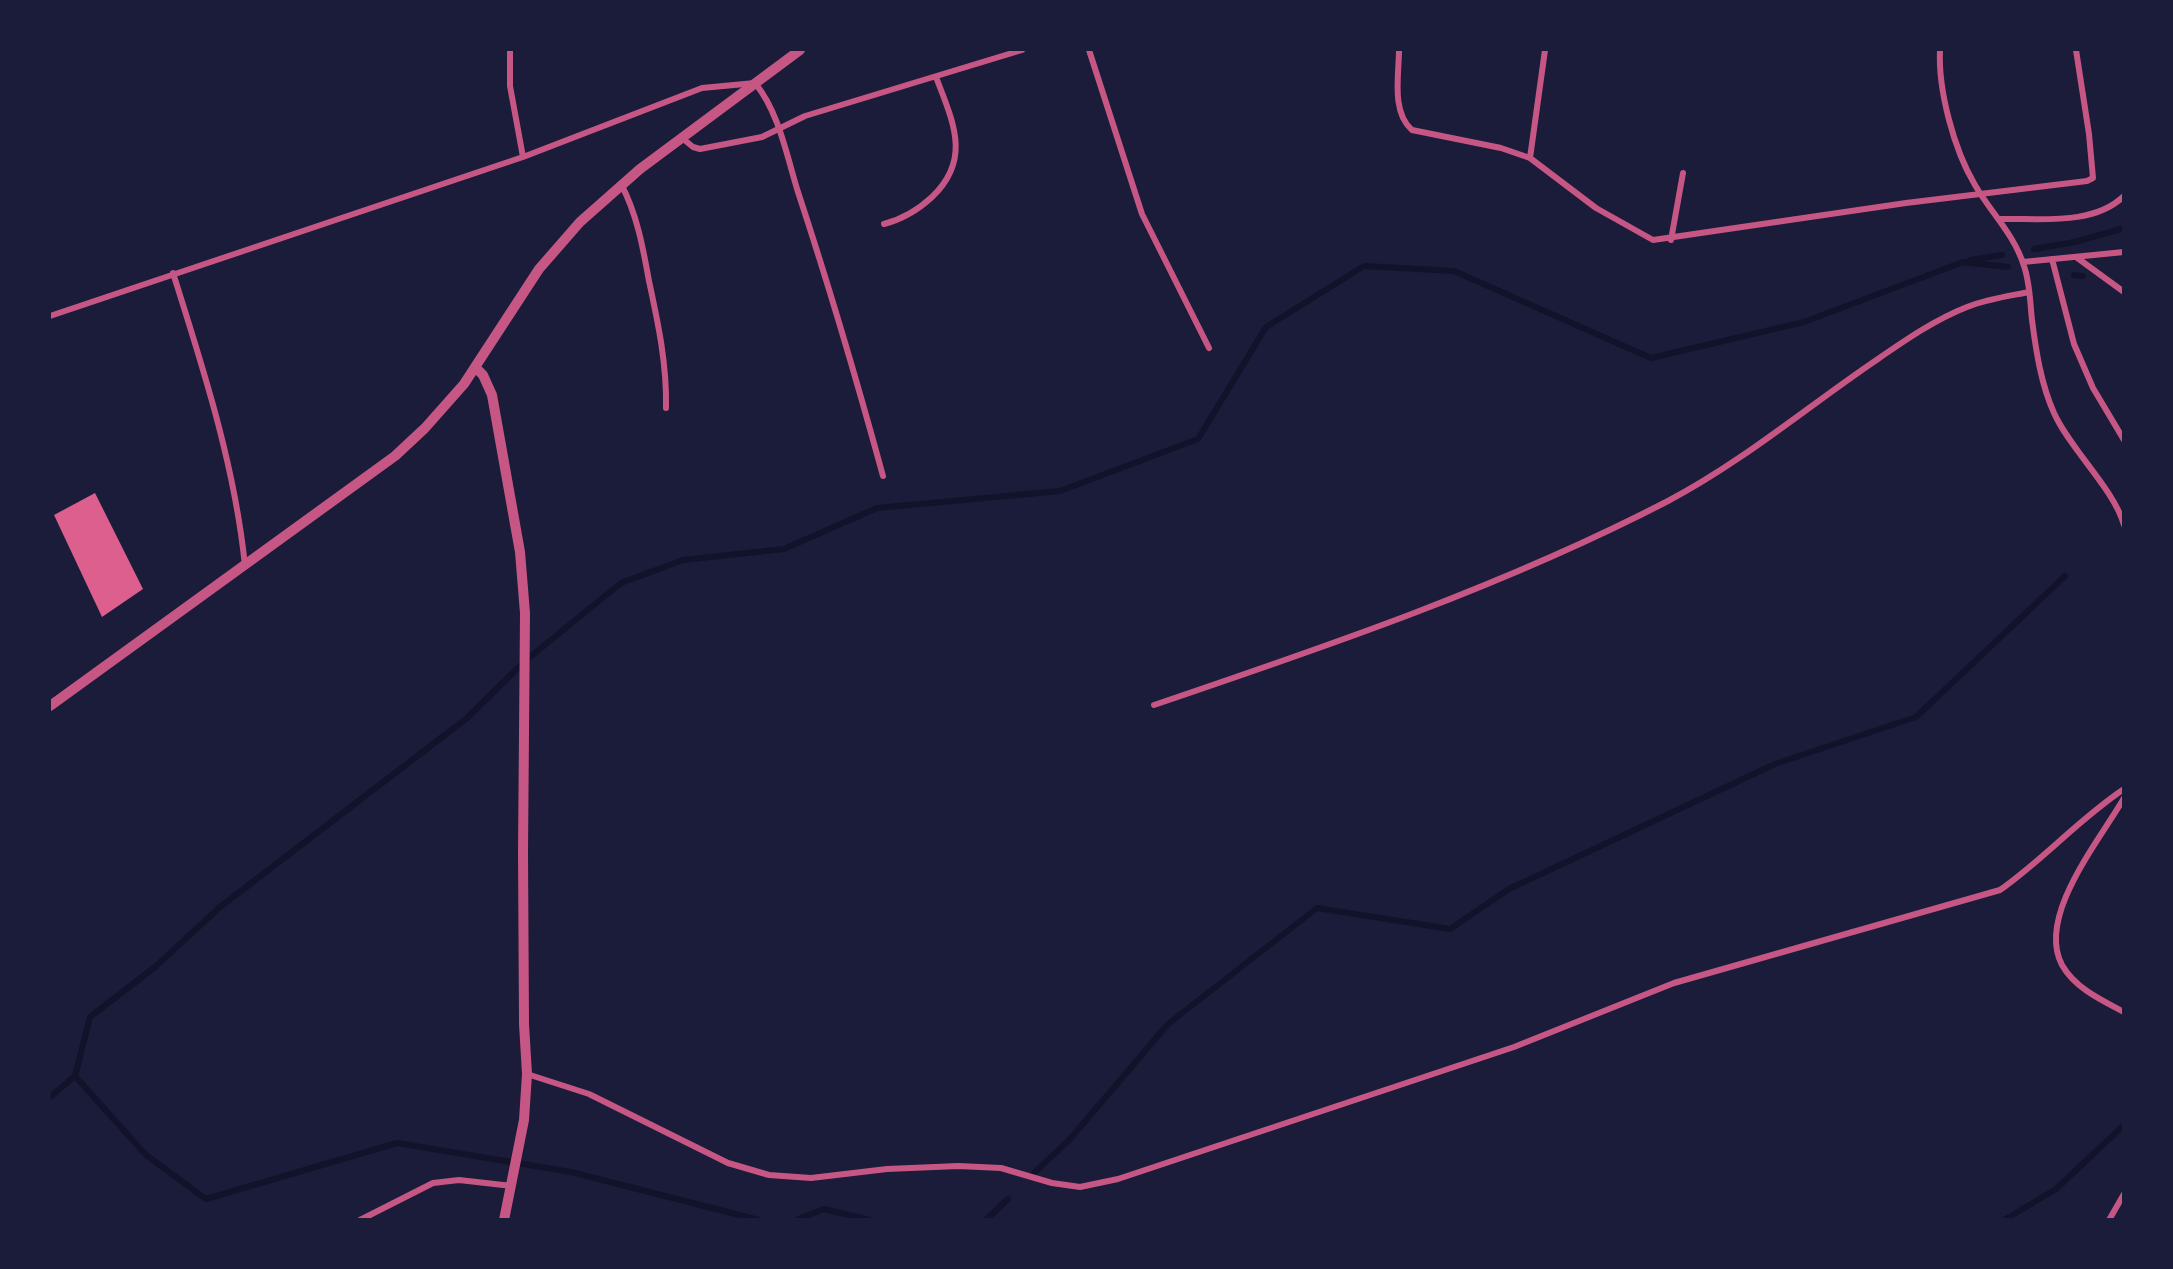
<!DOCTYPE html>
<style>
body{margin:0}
#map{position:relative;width:2173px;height:1269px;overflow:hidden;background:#1b1b3a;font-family:Lora,serif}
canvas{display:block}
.frame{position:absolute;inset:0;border:51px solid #1b1b3a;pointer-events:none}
</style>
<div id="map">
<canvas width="2173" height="1269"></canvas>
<div class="frame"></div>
</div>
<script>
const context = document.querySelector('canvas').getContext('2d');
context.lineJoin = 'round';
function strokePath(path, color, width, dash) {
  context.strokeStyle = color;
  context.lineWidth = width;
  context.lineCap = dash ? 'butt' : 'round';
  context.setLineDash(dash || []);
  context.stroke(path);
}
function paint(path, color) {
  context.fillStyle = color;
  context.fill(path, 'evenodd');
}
const stream = new Path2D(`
 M2034,249L2075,242L2124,228
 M1970,260L2002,255
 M2074,275L2083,276
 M75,1076L146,1155L206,1199L397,1143L571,1172L759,1220
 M50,1097L75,1076L90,1017L155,967L220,907L467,718L525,661L621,583L683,560L784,549L877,508L1060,491L1198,439L1266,327L1364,266L1454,271L1651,358L1804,322L1963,262L2008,267
 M1033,1174L1070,1139L1168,1024L1317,908L1450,929L1509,889L1775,764L1916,717L2065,576
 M796,1220L824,1209L870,1220
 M986,1220L1008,1199
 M2004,1220L2056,1189L2124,1125`);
const building = new Path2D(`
 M95,493L143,589L102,617L54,515Z`);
const minor = new Path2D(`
 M510,50V86L523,157
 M1089,50L1142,214L1209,348
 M1399,50C1399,74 1391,112 1412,130L1501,148L1530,158L1596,208L1653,240L1906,203L2087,181L2093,178L2089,134L2076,50
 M1940,50C1938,90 1954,150 1975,185C1991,213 2014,234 2024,266C2030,283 2030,302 2032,320C2036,351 2041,384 2054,413C2070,449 2114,489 2124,525
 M682,138L693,147L700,149L762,137L805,116L1022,50
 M1530,158L1545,50
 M621,184C637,214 643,248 649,281C658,323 667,364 666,408
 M2000,219C2040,218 2093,226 2124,196
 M884,224C903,219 918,210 932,197C972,159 953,122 936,77
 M1671,240L1683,173
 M2076,257L2124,292
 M2052,259L2074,344L2093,388L2124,440
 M2023,262L2124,252
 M173,273C203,368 235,466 245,566
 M50,316L523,157L702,88L755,83C779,112 787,157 798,192C829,286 857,381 883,476
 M1154,705C1328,646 1504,586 1668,501C1742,462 1806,408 1875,361C1904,341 1934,320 1967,307C1987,299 2009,296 2029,292
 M2124,798C2100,840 2036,916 2062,965C2075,988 2101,1000 2124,1012
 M527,1074L589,1094L728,1163L769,1175L811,1178L887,1169L958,1166L1001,1168L1052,1183L1080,1187L1118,1179L1514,1047L1674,983L2000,890C2044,859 2079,819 2124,789
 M360,1220L433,1183L459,1180L512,1186
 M2109,1220L2124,1194`);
const tertiary = new Path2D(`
 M476,368L483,375L492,395L520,552L525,613L523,852L524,1024L527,1074L524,1120L504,1220
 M50,706L395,456L425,428L464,384L539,269L580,222L640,169L800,50`);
strokePath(stream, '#12122b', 6);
paint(building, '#dd5f8e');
strokePath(minor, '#c65784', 6);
strokePath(tertiary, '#c65784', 10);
</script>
